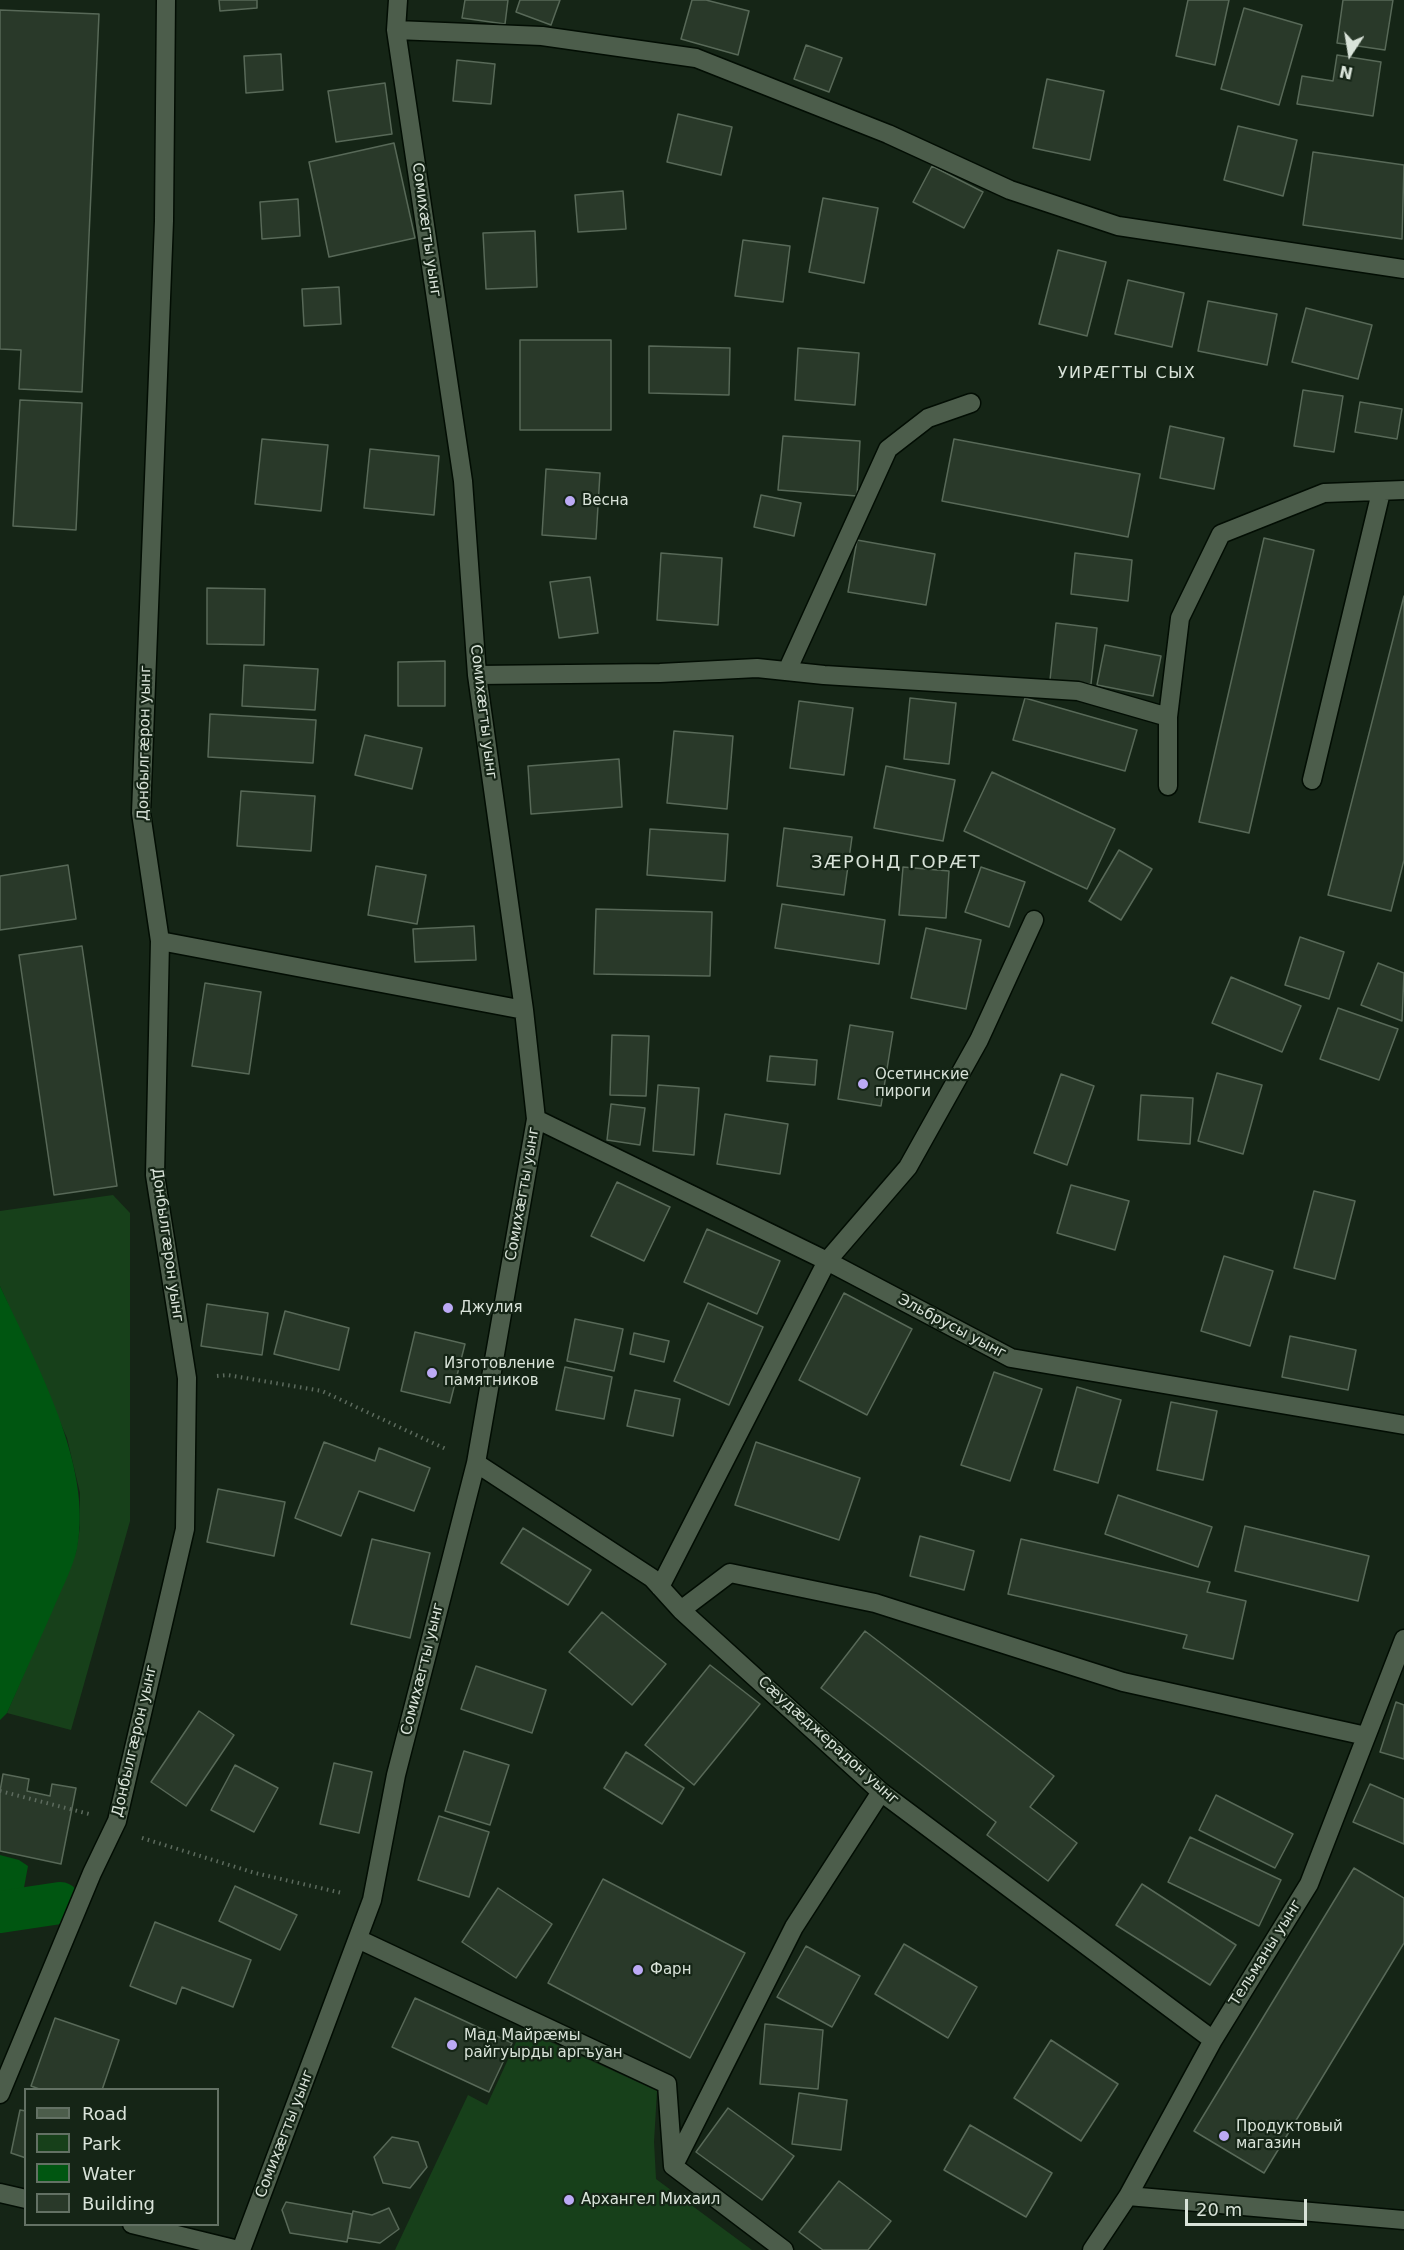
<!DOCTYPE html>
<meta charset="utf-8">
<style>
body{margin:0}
#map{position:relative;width:1404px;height:2250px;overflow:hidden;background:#152516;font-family:"DejaVu Sans",sans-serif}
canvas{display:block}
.legend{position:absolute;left:24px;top:2088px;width:195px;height:138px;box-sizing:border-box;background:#152516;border:2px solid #637164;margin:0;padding:8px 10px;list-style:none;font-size:18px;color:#d9e3d9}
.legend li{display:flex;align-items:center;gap:12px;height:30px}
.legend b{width:30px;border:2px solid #637164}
.north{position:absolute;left:1320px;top:24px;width:60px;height:60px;-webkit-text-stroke:4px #152516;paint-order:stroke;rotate:192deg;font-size:16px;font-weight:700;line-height:24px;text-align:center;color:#d9e3d9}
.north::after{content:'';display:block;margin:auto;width:21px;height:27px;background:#d9e3d9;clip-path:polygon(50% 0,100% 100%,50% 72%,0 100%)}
.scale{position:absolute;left:1185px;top:2199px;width:122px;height:27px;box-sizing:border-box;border:3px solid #d9e3d9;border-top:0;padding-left:8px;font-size:18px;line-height:21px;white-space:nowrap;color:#d9e3d9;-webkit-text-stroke:4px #152516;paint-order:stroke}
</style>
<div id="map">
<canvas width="1404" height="2250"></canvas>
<ul class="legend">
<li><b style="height:8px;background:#4c5d4b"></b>Road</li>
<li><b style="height:16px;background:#17401a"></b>Park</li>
<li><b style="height:16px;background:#005611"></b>Water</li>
<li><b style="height:16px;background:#293929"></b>Building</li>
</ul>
<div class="north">N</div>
<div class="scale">20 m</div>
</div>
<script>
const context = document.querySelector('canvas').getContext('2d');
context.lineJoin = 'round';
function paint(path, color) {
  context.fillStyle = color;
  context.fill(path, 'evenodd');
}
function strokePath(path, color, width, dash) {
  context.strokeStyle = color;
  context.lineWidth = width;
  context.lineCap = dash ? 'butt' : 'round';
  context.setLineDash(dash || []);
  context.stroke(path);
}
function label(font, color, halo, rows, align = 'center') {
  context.font = font + ' "DejaVu Sans",sans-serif';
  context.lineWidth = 4.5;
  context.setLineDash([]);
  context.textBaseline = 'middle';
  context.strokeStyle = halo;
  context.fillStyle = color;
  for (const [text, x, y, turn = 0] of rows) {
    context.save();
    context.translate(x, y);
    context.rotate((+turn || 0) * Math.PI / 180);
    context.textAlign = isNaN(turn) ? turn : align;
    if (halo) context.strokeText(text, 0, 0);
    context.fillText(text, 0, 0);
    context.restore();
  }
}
const green = new Path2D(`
 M113,1195L130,1213V1521L71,1730L7,1713L76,1552L80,1527V1493L67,1438L0,1286V1211Z
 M522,2029L657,2091L654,2142L656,2179L752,2250H395L468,2095L487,2105Z`);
const water = new Path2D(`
 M0,1286C35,1362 94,1465 77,1549C72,1570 60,1592 52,1612C37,1646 22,1679 7,1713L0,1720Z
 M0,1855L19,1860L28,1866L23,1893L0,1933Z`);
const canal = new Path2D(`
 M0,1912L60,1903`);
const building = new Path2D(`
 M219,0H257V8L220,11Z
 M465,0H508L505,24L462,18Z
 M520,0H560L551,25L516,12Z
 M692,0H706L749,11L738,55L681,39Z
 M1188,0H1229L1215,65L1176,56Z
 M1343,0H1393L1385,50L1337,43Z
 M1244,8L1302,25L1279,105L1221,89Z
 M0,10L99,14L82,392L19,389L21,350L0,349Z
 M806,45L842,58L829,92L794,79Z
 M281,54L283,90L246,93L244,56Z
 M1337,55L1381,62L1373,116L1297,104L1302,76L1333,81Z
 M457,60L495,64L491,104L453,101Z
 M1047,79L1104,91L1090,160L1033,148Z
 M385,83L392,134L336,142L328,91Z
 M678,114L732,127L721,175L667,162Z
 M1238,126L1297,140L1283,196L1224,180Z
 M394,143L415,238L329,257L309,162Z
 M1313,152L1404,165L1402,239L1303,225Z
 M932,166L983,192L964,228L913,202Z
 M623,191L626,229L578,232L575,195Z
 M823,198L878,208L864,283L809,272Z
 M298,199L300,236L262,239L260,202Z
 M535,231L537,287L486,289L483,233Z
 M743,240L790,246L783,302L735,296Z
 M1058,250L1106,262L1087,336L1039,324Z
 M1128,280L1184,293L1172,347L1115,334Z
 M339,287L341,324L304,326L302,289Z
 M1208,301L1277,314L1267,365L1198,351Z
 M1306,308L1372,325L1358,379L1292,362Z
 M520,340H611V430H520Z
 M649,346L730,348L729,395L649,393Z
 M798,348L859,353L855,405L795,400Z
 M1303,390L1343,396L1334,452L1294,446Z
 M20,400L82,403L76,530L13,526Z
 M1360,402L1402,409L1397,439L1355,432Z
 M1170,426L1224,438L1214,489L1160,478Z
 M783,436L860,441L857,496L778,490Z
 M262,439L328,445L321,511L255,504Z
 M954,439L1140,474L1128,537L942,501Z
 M370,449L439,456L434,515L364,508Z
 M546,469L600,473L596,539L542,535Z
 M761,495L801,503L794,536L754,527Z
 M1264,538L1314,550L1249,833L1199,822Z
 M857,540L935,554L926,605L848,592Z
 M661,553L722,558L718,625L657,620Z
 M1075,553L1132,560L1128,601L1071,594Z
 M590,577L598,633L559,638L550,582Z
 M207,588L265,589L264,645L207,644Z
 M1404,596V860L1391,911L1328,895Z
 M1056,623L1097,628L1091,684L1050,680Z
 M1105,645L1161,656L1153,696L1097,685Z
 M445,661V706H398V662Z
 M244,665L318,669L315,710L242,706Z
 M910,698L956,703L949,764L904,759Z
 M1025,698L1137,730L1125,771L1013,740Z
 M799,701L853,708L844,775L790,768Z
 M210,714L316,720L313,763L208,757Z
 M674,731L733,736L727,809L667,803Z
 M365,735L422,748L412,789L355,775Z
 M619,759L622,807L531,814L528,766Z
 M886,766L955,780L943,841L874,828Z
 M992,772L1115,829L1087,889L964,831Z
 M241,791L315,796L311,851L237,846Z
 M784,828L852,837L844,895L777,886Z
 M650,829L728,834L725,881L647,875Z
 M1119,850L1152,869L1121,920L1089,901Z
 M68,865L76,919L0,930V876Z
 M376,866L426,875L417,924L368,915Z
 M903,867L949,871L946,918L899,915Z
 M981,867L1025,882L1009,927L965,912Z
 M782,904L885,920L879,964L775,948Z
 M596,909L712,912L710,976L594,974Z
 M474,926L476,960L415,962L413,929Z
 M926,928L981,940L966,1009L911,998Z
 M1300,937L1344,952L1329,999L1285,985Z
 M82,946L117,1186L54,1195L19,955Z
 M1378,963L1404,973L1402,1021L1361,1005Z
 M1231,977L1301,1006L1282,1052L1212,1023Z
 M205,983L261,992L249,1074L192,1066Z
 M1338,1008L1398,1029L1379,1080L1320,1059Z
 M850,1025L893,1032L881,1106L838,1099Z
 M612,1035L649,1036L646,1096L610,1095Z
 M770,1056L817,1060L815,1085L767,1081Z
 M1217,1073L1262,1085L1243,1154L1198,1141Z
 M1061,1074L1094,1086L1067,1165L1034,1153Z
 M658,1085L699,1088L694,1155L653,1151Z
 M1141,1095L1193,1098L1190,1144L1138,1140Z
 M611,1104L645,1108L640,1145L607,1140Z
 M725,1114L788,1124L780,1174L717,1164Z
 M617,1182L670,1207L644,1261L591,1236Z
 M1071,1185L1129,1201L1115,1250L1057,1233Z
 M1314,1191L1355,1201L1335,1279L1294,1268Z
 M707,1229L780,1261L757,1314L684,1282Z
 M1224,1256L1273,1271L1250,1346L1201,1331Z
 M844,1293L912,1329L867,1415L799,1380Z
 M708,1303L763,1327L729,1405L674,1381Z
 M207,1304L268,1313L262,1355L201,1346Z
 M285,1311L349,1328L339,1370L274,1354Z
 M575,1319L623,1329L614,1371L567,1361Z
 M415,1332L465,1344L450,1403L401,1391Z
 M634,1333L669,1341L664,1362L630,1354Z
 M1290,1336L1356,1350L1348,1390L1282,1377Z
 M565,1367L612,1377L604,1419L556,1410Z
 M994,1372L1042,1389L1010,1481L961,1465Z
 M1077,1387L1121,1400L1098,1483L1054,1470Z
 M635,1390L680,1399L673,1436L627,1426Z
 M1171,1402L1217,1411L1203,1480L1157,1470Z
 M324,1442L375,1461L379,1448L430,1468L414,1511L359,1491L341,1536L295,1518Z
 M756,1442L860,1478L839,1540L735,1505Z
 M218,1489L285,1502L274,1556L207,1542Z
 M1118,1495L1212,1527L1198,1567L1105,1534Z
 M1245,1526L1369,1556L1358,1601L1235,1571Z
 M523,1528L591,1570L568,1605L501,1563Z
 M920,1536L974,1551L964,1590L910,1576Z
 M372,1539L430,1553L410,1638L351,1624Z
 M1021,1539L1210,1582L1207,1592L1246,1601L1233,1659L1183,1648L1187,1635L1008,1594Z
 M602,1612L666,1664L632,1705L569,1652Z
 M865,1631L1054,1776L1030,1807L1077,1843L1048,1881L987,1835L996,1822L821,1688Z
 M710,1665L760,1704L694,1785L645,1745Z
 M476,1666L546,1690L532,1733L461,1709Z
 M1396,1702L1404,1705V1759L1380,1752Z
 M199,1711L234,1735L186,1806L151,1782Z
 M464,1751L509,1765L490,1825L445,1811Z
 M626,1752L684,1788L662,1824L604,1788Z
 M334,1763L372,1772L359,1833L320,1824Z
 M235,1765L278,1788L254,1832L211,1810Z
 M3,1774L29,1779L27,1791L50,1796L52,1784L76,1788L61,1864L0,1851V1791Z
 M1370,1784L1404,1799V1844L1353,1822Z
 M1216,1795L1293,1834L1275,1868L1199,1830Z
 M439,1816L489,1832L469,1897L418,1880Z
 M1190,1837L1281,1880L1259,1926L1168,1882Z
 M1354,1868L1404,1898V1943L1264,2173L1194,2131Z
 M603,1879L745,1953L690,2058L548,1983Z
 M1142,1884L1236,1945L1210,1985L1116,1925Z
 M235,1886L297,1915L280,1950L219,1921Z
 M498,1888L552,1924L516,1978L462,1942Z
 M155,1922L251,1960L233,2007L182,1987L176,2004L130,1986Z
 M904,1944L977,1987L948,2038L875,1994Z
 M806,1946L860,1976L832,2027L777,1997Z
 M415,1998L512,2043L489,2092L392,2047Z
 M55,2018L119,2040L102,2090H42L31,2086Z
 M765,2024L823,2030L818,2089L760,2084Z
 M1051,2040L1118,2084L1081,2141L1014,2098Z
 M799,2093L847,2100L841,2150L792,2144Z
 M728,2108L794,2156L762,2200L696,2152Z
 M20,2110L26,2111V2158L11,2153Z
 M970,2125L1052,2173L1026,2217L944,2170Z
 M392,2137L418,2142L427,2167L410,2188L383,2183L374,2157Z
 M839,2181L891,2221L868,2250H823L799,2232Z
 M286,2202L352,2214L347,2242L290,2233L282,2210Z
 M389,2208L399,2229L380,2243L348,2238L353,2211L372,2215Z`);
const path = new Path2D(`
 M217,1376L228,1375L322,1391L448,1450
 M0,1791L89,1814
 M142,1838L255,1873L342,1893`);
const minor = new Path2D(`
 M396,30L542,36L696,58L888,134L1010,190L1118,226L1404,269
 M787,671L888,449L928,418L971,403
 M477,675L660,673L757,668L824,675L1078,691L1168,717
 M1312,780L1381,492
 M1168,786V717L1180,618L1221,534L1324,493L1404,490
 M160,941L524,1010
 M536,1119L827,1261L1011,1358L1404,1425
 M476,1463L652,1578L681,1610L881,1792L1213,2040
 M660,1587L827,1261L908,1167L979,1040L1034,920
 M681,1610L730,1573L875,1603L1123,1682L1366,1736
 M358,1939L667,2084L673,2166L784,2250
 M0,2094L92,1873L117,1821L185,1529L187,1378L155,1175L160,941L141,813L164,221L166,0
 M674,2165L794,1927L881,1792
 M0,2193L26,2199
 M1128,2196L1404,2220
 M132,2224L238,2250
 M241,2250L372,1900L396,1775L476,1463L536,1119L524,1010L477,675L463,481L396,30L398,0
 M1092,2250L1128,2196L1213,2040L1309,1884L1404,1639`);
const markers = [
 [570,501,6,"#bcaaf5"],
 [863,1084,6,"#bcaaf5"],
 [448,1308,6,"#bcaaf5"],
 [432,1373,6,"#bcaaf5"],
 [638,1970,6,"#bcaaf5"],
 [452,2045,6,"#bcaaf5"],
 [1224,2136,6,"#bcaaf5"],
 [569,2200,6,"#bcaaf5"]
];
const streetNames = [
 ["Сомихæгты уынг",426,230,82],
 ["Сомихæгты уынг",483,712,83],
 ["Донбылгæрон уынг",145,743,-89],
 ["Сомихæгты уынг",523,1194,-80],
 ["Донбылгæрон уынг",167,1245,82],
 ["Эльбрусы уынг",952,1327,28],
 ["Сомихæгты уынг",423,1669,-76],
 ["Донбылгæрон уынг",135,1741,-77],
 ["Сæудæджерадон уынг",828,1741,42],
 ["Тельманы уынг",1266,1953,-58],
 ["Сомихæгты уынг",285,2134,-69]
];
const poiNames = [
 ["Весна",582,501],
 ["Осетинские",875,1075],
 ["пироги",875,1092],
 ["Джулия",460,1308],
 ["Изготовление",444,1364],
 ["памятников",444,1381],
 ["Фарн",650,1970],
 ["Мад Майрæмы",464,2036],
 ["райгуырды аргъуан",464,2053],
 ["Продуктовый",1236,2127],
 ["магазин",1236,2144],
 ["Архангел Михаил",581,2200]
];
const neighbourhoodNames = [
 ["УИРÆГТЫ СЫХ",1127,374]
];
const quarterNames = [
 ["ЗÆРОНД ГОРÆТ",896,863]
];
paint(green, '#17401a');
paint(water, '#005611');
strokePath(canal, '#005611', 42);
paint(building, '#293929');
strokePath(building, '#586958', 1.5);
strokePath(minor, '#020d03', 21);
strokePath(path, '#5d6b5e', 4, [1.5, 4.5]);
strokePath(minor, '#4c5d4b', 18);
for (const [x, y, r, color] of markers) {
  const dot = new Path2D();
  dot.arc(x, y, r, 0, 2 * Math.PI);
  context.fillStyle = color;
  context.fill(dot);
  strokePath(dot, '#152516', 2);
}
label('15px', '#d9e3d9', '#152516', streetNames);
label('15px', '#d9e3d9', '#152516', poiNames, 'left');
context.letterSpacing = '1.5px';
label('16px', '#d9e3d9', '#152516', neighbourhoodNames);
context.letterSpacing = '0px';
context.letterSpacing = '1.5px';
label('18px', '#d9e3d9', '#152516', quarterNames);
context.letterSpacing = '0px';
</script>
